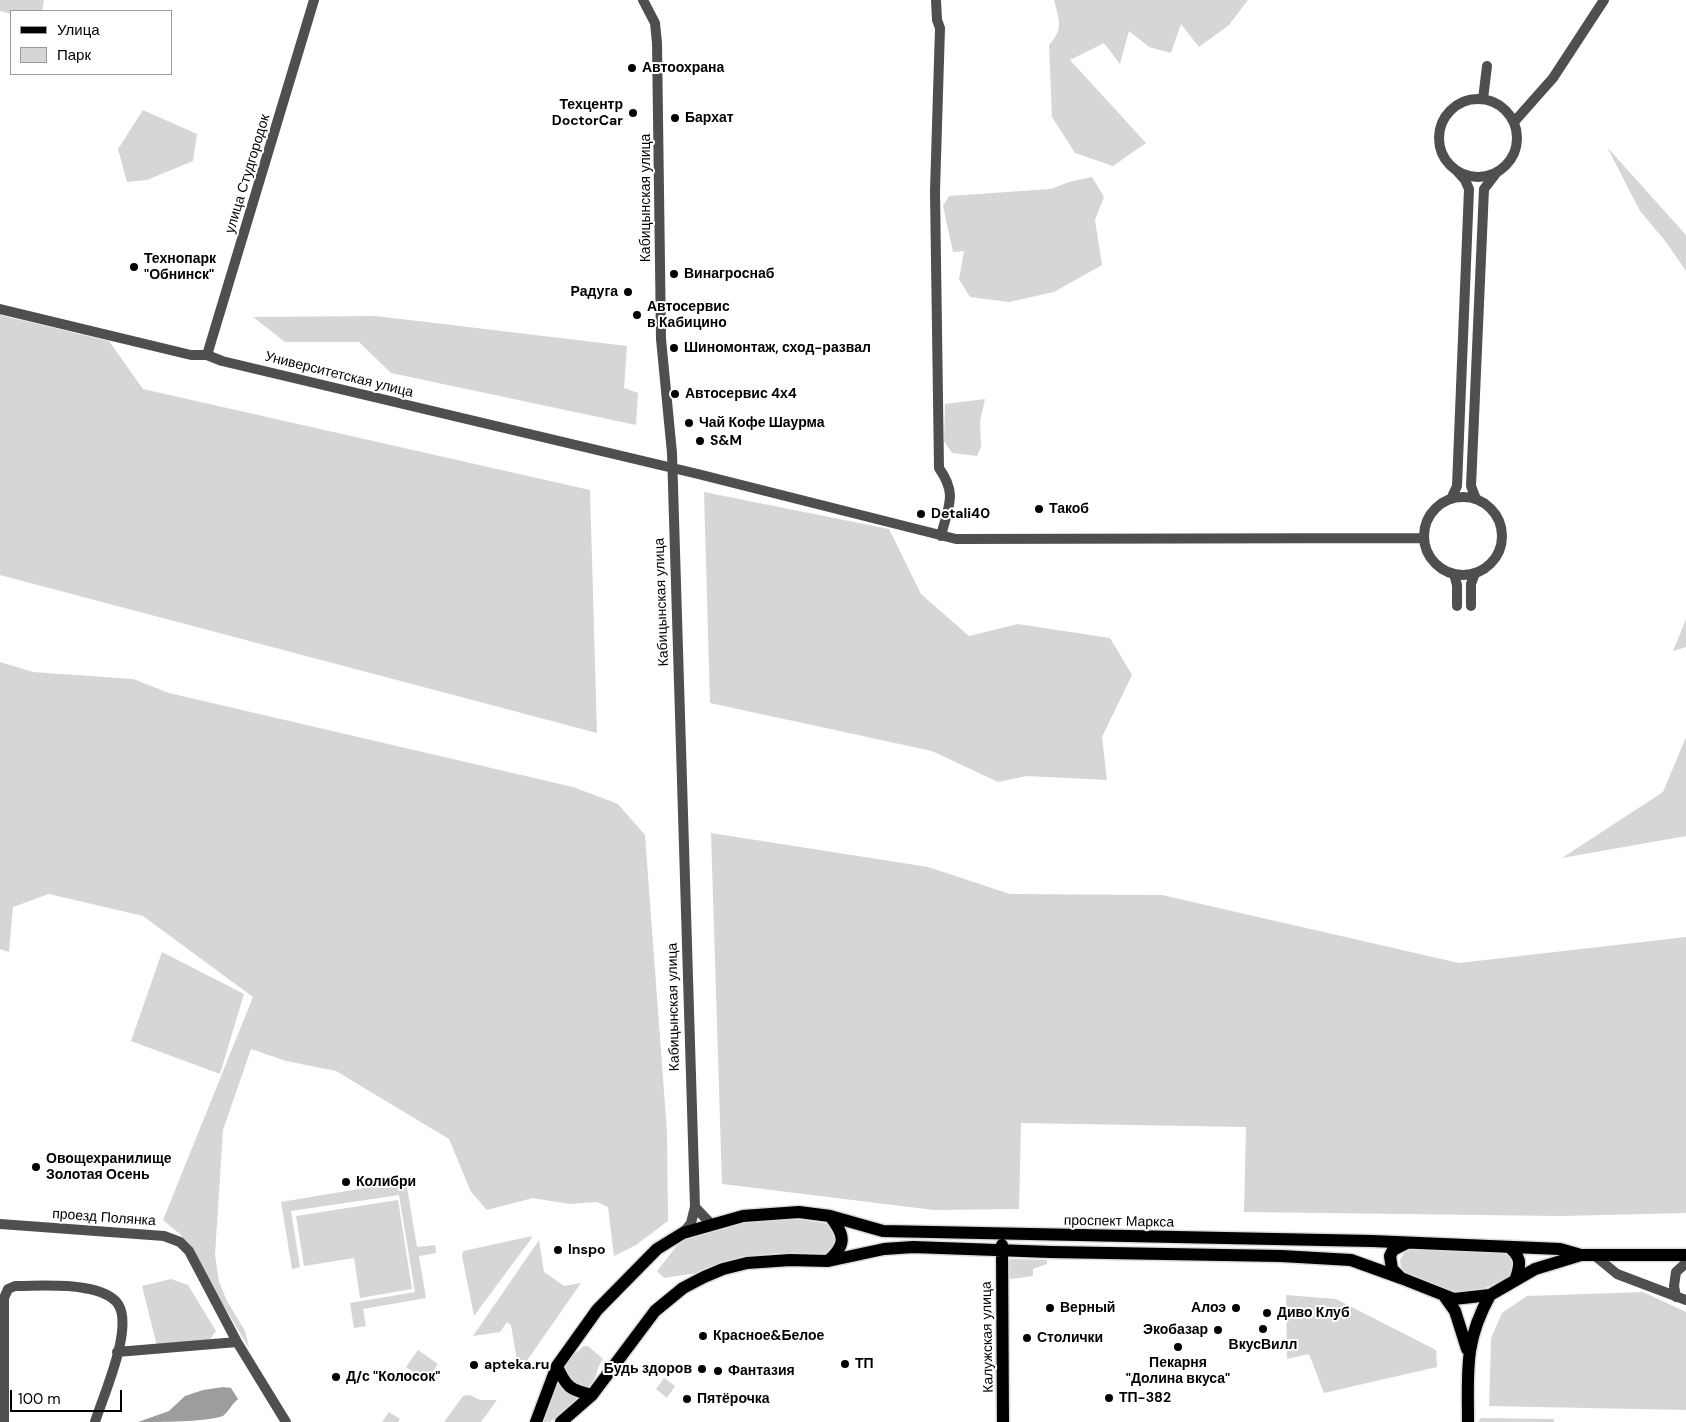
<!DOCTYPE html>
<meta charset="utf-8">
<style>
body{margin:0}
#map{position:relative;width:1686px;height:1422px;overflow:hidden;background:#fff;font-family:"DM Sans",sans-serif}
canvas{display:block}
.legend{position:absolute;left:10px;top:10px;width:162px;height:65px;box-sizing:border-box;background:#fff;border:1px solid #999;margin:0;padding:6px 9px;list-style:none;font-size:15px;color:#000}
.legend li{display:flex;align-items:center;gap:10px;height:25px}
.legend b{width:25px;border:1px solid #999}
.scale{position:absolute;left:10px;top:1390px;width:112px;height:22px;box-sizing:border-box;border:2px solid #000;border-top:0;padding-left:6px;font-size:15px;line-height:18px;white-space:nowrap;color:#000;-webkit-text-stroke:4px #fff;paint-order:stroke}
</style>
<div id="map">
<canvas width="1686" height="1422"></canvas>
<ul class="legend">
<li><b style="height:6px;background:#000"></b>Улица</li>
<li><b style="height:14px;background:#d6d6d6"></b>Парк</li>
</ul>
<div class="scale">100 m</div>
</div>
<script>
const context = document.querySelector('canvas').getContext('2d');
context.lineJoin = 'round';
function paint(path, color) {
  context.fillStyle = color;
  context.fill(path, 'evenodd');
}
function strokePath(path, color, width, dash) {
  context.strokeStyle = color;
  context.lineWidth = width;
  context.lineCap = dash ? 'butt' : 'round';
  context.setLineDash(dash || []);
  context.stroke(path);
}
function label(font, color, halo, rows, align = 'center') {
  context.font = font + ' "DM Sans",sans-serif';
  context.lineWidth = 4;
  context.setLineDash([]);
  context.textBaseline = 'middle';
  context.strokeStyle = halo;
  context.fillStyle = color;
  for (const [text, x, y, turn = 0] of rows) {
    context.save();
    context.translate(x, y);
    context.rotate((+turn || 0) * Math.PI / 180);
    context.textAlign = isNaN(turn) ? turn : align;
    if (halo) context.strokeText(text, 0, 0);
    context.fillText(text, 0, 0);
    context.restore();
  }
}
const green = new Path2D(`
 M0,0H44L42,11H11V14L0,11Z
 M1054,0H1248L1229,25L1199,47L1181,24L1171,53L1149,47L1129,31L1120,64L1104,43L1070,60L1146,143L1113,166L1075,153L1052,117L1049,45C1064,29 1059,20 1054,0Z
 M143,110L197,134L193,161L147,180L127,182L118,149Z
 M1607,147L1686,235V271L1666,242L1640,211Z
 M1092,177L1104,197L1095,220L1102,265L1054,292L1009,302L970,297L959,279L964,251L953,252L943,206L949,196L1051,189L1069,182Z
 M0,315L109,341L143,389L590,490L597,733L0,575Z
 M376,316L627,346L624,388L638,393L636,425L391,373L359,342H285L253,317Z
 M985,399L980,422L981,447L977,456L952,453L944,441L945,404Z
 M704,492L889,529L921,594L969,636L1018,624L1110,638L1132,675L1102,737L1107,780L1027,776L998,782L932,751L710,703Z
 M1686,619V647L1673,651Z
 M0,662L33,672L133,679L169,693L573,787L618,804L645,835L667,1132L668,1221L636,1245L614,1256L608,1207L597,1202L569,1204L533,1198L487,1210L471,1192L449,1139L336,1071L286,1061L251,1049L223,1130L215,1255L219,1282L227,1301L245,1331L249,1348L181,1235L163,1220L253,997L143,916L49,894L13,907L9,952L0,949Z
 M1686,737V836L1562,858L1663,792Z
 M711,833L928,867L1010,894L1162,895L1459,963L1686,937V1213L1561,1216L1244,1212L1246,1127L1021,1123L1019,1209L934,1210L722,1184Z
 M162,952L244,994L220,1074L131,1041Z
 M406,1181L417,1247L435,1245L436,1253L419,1256L426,1298L363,1309L366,1326L354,1328L350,1303L415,1292L399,1195L291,1211L300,1267L292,1269L281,1202Z
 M398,1200L412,1289L360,1298L354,1258L304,1266L296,1216Z
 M762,1220H806L828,1224L836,1240L834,1250L828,1254L779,1253L749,1256L722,1262L697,1273L664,1278L657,1271C665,1262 671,1251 680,1243C696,1228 741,1224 762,1220Z
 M532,1236L531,1239L474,1316L462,1256L463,1251Z
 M539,1240L544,1272L564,1286L581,1283L519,1372L511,1325L507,1322L500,1332L473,1336Z
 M1412,1249L1507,1251L1514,1255L1513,1274C1463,1303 1456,1293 1405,1273L1401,1267L1400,1260L1404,1253Z
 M1011,1259L1047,1260V1264L1033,1269V1276L1011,1279L1007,1275L1008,1262Z
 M171,1279L188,1285L216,1331L208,1342L157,1346L142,1286Z
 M1643,1292L1686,1312V1410L1489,1406L1491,1338L1502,1313L1527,1296Z
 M1286,1295L1336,1299L1436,1350L1437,1367L1324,1393L1309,1354L1287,1359Z
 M584,1346H588L603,1359C594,1372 600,1375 587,1388L572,1382L564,1367L569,1359Z
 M418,1350L438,1364L426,1381L406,1367Z
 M664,1378L675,1386L667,1398L656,1389Z
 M558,1381L565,1392L579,1398L550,1422H542Z
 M470,1395L480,1400H497L481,1422H444L463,1396Z
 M389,1412L400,1419L398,1422H382Z
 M1481,1418L1554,1419V1422H1478Z`);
const water = new Path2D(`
 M223,1387L231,1388L238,1399C232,1404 229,1411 223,1416C205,1422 161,1422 138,1422L169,1411L185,1396L203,1390Z`);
const minor = new Path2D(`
 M643,0L655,23L657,43L661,339L672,453L695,1207L691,1223L683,1233
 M936,0L937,20L940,28L935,191L939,468C958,495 948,506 941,536
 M1439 138a39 39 0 1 1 78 0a39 39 0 1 1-78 0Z
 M1483,99L1487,66
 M1514,122L1553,78L1604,0
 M0,309L191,355H207L222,361L698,474L956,539L1424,538
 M207,355L314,0
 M1424 536a39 39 0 1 1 78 0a39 39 0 1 1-78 0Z
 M1451,499L1457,486L1469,189L1465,180L1456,170
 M1476,499L1471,486L1484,189L1497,172
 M1454,574L1457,585V606
 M1471,606V584L1475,573
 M695,1207L711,1224
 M0,1224L164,1236L180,1242L189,1251L237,1342L286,1422
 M1594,1255L1617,1274L1686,1300
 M1676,1297L1674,1286L1676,1272L1686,1263
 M117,1352L237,1342
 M4,1422V1298L8,1289L15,1286C37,1286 62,1284 84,1288C96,1290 111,1294 118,1304C134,1328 103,1396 95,1422`);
const major = new Path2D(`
 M1407,1243L1393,1250L1390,1256L1392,1269L1401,1278L1454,1299L1490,1295L1535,1269L1581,1255H1686
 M1002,1245L1003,1422
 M1509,1247C1521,1257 1521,1263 1516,1278
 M828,1261C847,1244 845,1236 830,1216
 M1445,1297L1455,1311L1467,1349
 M557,1366C566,1387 570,1390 592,1395
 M536,1422L557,1366L597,1310L657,1249L683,1233L743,1216L799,1212L830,1216L883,1231L1372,1241L1560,1249L1581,1255
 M561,1422L592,1395L655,1311L683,1288L704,1277L723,1269L747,1263L790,1260L828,1261L884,1249L913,1247L1051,1252L1281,1256L1351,1260L1401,1278
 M1468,1422C1468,1370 1464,1342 1490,1295`);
const markers = [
 [632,68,5,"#000"],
 [633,113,5,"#000"],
 [675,118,5,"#000"],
 [134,267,5,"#000"],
 [674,274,5,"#000"],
 [628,292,5,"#000"],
 [637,315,5,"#000"],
 [674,348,5,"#000"],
 [675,394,5,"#000"],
 [689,423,5,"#000"],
 [700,441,5,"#000"],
 [1039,509,5,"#000"],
 [921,514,5,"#000"],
 [36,1167,5,"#000"],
 [346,1182,5,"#000"],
 [558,1250,5,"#000"],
 [1050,1308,5,"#000"],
 [1236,1308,5,"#000"],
 [1267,1313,5,"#000"],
 [1263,1329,5,"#000"],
 [1218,1330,5,"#000"],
 [703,1336,5,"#000"],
 [1027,1338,5,"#000"],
 [1178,1347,5,"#000"],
 [845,1364,5,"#000"],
 [474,1365,5,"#000"],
 [702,1369,5,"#000"],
 [718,1371,5,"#000"],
 [336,1377,5,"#000"],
 [1109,1398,5,"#000"],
 [687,1399,5,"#000"]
];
const poiNames = [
 ["Автоохрана",642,68],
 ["Техцентр",623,105,"right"],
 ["DoctorCar",623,121,"right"],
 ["Бархат",685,118],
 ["Технопарк",144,259],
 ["\"Обнинск\"",144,275],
 ["Винагроснаб",684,274],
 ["Радуга",618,292,"right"],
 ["Автосервис",647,307],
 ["в Кабицино",647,323],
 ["Шиномонтаж, сход-развал",684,348],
 ["Автосервис 4х4",685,394],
 ["Чай Кофе Шаурма",699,423],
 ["S&M",710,441],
 ["Такоб",1049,509],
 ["Detali40",931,514],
 ["Овощехранилище",46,1159],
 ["Золотая Осень",46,1175],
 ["Колибри",356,1182],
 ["Inspo",568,1250],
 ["Верный",1060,1308],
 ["Алоэ",1226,1308,"right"],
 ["Диво Клуб",1277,1313],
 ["Экобазар",1208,1330,"right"],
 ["Красное&Белое",713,1336],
 ["Столички",1037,1338],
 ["ВкусВилл",1263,1345,"center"],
 ["Пекарня",1178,1363,"center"],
 ["\"Долина вкуса\"",1178,1379,"center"],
 ["ТП",855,1364],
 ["apteka.ru",484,1365],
 ["Будь здоров",692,1369,"right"],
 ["Фантазия",728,1371],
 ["Д/с \"Колосок\"",346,1377],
 ["ТП-382",1119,1398],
 ["Пятёрочка",697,1399]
];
const streetNames = [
 ["улица Студгородок",248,174,-73],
 ["Кабицынская улица",646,198,-90],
 ["Университетская улица",339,375,14],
 ["Кабицынская улица",662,602,-92],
 ["Кабицынская улица",674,1007,-91],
 ["проезд Полянка",104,1218,4],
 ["проспект Маркса",1119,1222,1],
 ["Калужская улица",988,1337,-91]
];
paint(green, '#d6d6d6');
paint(water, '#9d9d9d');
strokePath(major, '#dbdbdb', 15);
strokePath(minor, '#4f4f4f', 10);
strokePath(major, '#000', 12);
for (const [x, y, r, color] of markers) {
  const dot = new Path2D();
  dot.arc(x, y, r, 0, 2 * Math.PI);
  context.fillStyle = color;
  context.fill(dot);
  strokePath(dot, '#fff', 2);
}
label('bold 14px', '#000', '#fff', poiNames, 'left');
label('14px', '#000', '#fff', streetNames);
</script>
